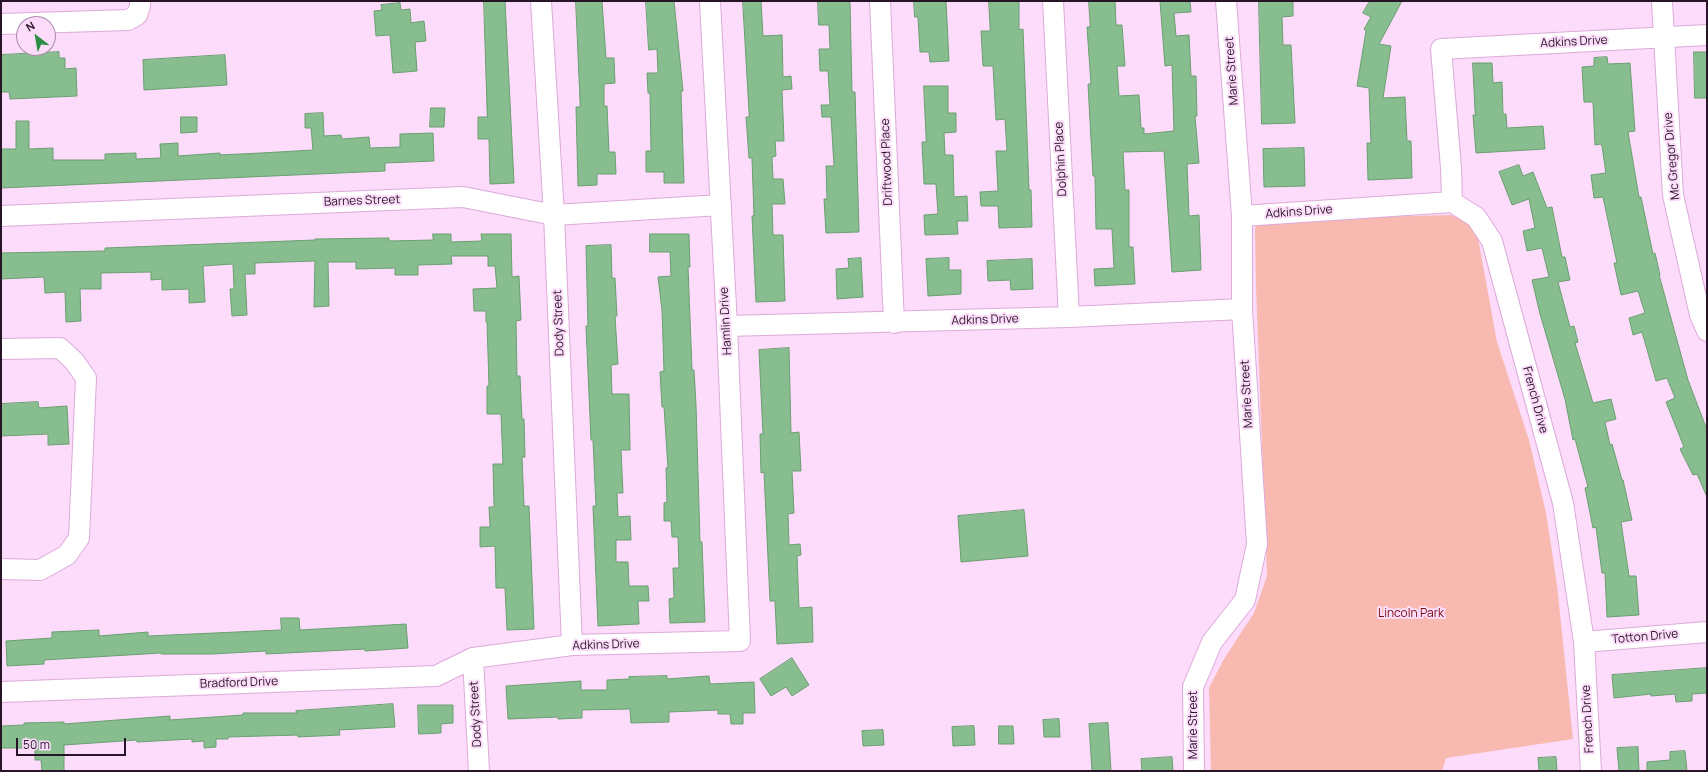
<!DOCTYPE html>
<style>
body{margin:0}
#map{position:relative;width:1708px;height:772px;overflow:hidden;background:#fcdcfa;font-family:Manrope,sans-serif}
canvas{display:block}
.frame{position:absolute;inset:0;border:2px solid #271426;pointer-events:none}
.north{position:absolute;left:16px;top:16px;width:40px;height:40px;box-sizing:border-box;background:#fcdcfa;border:1px solid #a78ca5;border-radius:50%;rotate:329deg;font-size:11px;font-weight:700;line-height:16px;text-align:center;color:#271426}
.north::after{content:'';display:block;margin:auto;width:14px;height:18px;background:#2b8f44;clip-path:polygon(50% 0,100% 100%,50% 72%,0 100%)}
.scale{position:absolute;left:16px;top:738px;width:110px;height:18px;box-sizing:border-box;border:2px solid #271426;border-top:0;padding-left:5px;font-size:12px;line-height:14px;white-space:nowrap;color:#271426;-webkit-text-stroke:3px #fcdcfa;paint-order:stroke}
</style>
<div id="map">
<canvas width="1708" height="772"></canvas>
<div class="frame"></div>
<div class="north">N</div>
<div class="scale">50 m</div>
</div>
<script>
const context = document.querySelector('canvas').getContext('2d');
context.lineJoin = 'round';
function paint(path, color) {
  context.fillStyle = color;
  context.fill(path, 'evenodd');
}
function strokePath(path, color, width, dash) {
  context.strokeStyle = color;
  context.lineWidth = width;
  context.lineCap = dash ? 'butt' : 'round';
  context.setLineDash(dash || []);
  context.stroke(path);
}
function label(font, color, halo, rows, align = 'center') {
  context.font = font + ' Manrope,sans-serif';
  context.lineWidth = 4;
  context.setLineDash([]);
  context.textBaseline = 'middle';
  context.strokeStyle = halo;
  context.fillStyle = color;
  for (const [text, x, y, turn = 0] of rows) {
    context.save();
    context.translate(x, y);
    context.rotate((+turn || 0) * Math.PI / 180);
    context.textAlign = isNaN(turn) ? turn : align;
    if (halo) context.strokeText(text, 0, 0);
    context.fillText(text, 0, 0);
    context.restore();
  }
}
const green = new Path2D(`
 M1451,215L1466,221L1478,238L1497,342L1529,440L1546,513L1557,585L1573,739L1446,758L1442,771H1211L1209,688L1224,659L1254,613L1267,576L1256,288L1255,228L1262,220Z`);
const building = new Path2D(`
 M484,1H505L514,183L490,184L489,139H478V117H487Z
 M576,1H602L606,58H614L615,83L604,84V106H607L609,152H615L616,174H597V185L578,186L576,107H580Z
 M646,1H674L683,91H681L684,183H664V172H646V151H651L650,93H648L647,73H658L657,49L649,50Z
 M743,1H761L763,36L782,35L783,77L791,76L792,89L782,90L784,141H775L776,156L772,157L773,179H783L785,204H772L773,235H783L785,301L756,302L752,216H754L752,158H749L746,117H749Z
 M818,1H850L852,92H855L859,232L826,233L824,199H827L826,166H834L831,117H822L821,105H830L828,71H820L819,49H830L829,25H819Z
 M914,1H946L949,61L930,62L929,52H920L918,17H915Z
 M989,1H1019V30L1023,29L1029,190H1031L1032,227L999,228L998,206H981L980,192L998,191L996,151H1007L1005,119L996,120L993,66H983L981,31H990Z
 M1089,1H1115L1116,25H1122L1125,66H1117L1119,96L1139,95L1141,128H1144V134L1174,131L1172,65L1165,66L1160,1H1190L1191,12L1174,13L1176,36L1189,35L1191,76H1196L1197,116H1195L1199,163L1187,164L1189,216L1199,215L1201,270L1172,272L1164,151L1123,152L1125,190H1129V247H1133L1135,284L1095,286L1094,269L1114,268L1112,229H1096L1095,176H1093L1088,84H1091L1087,27H1090Z
 M1259,1H1293V16L1282,17L1283,45H1291L1295,123L1262,124Z
 M1370,1H1402L1379,44L1391,46L1383,98L1405,97L1407,141H1411L1412,178L1368,180L1367,143H1371L1369,88L1357,86L1366,31L1364,29L1371,17L1363,13Z
 M400,3L401,10L410,9L411,23L424,21L426,41L415,42L417,71L393,73L390,35L376,36L374,11L382,10L381,5Z
 M59,52V58H65V69L76,68L77,96L10,99L9,92H1V55Z
 M1694,52H1707V98H1695Z
 M225,55L227,85L144,90L143,60Z
 M1607,57L1608,64L1630,63L1635,131L1628,132L1639,197H1641L1653,254L1655,253L1660,275H1659L1688,380L1707,430V497L1697,474L1693,475L1680,449L1684,447L1666,402L1675,398L1667,378L1656,381L1642,332L1633,335L1629,318L1645,313L1638,291L1621,295L1614,263H1617L1603,197L1594,198L1591,175L1606,173L1602,146L1601,144L1595,145L1593,102H1584L1582,67L1594,66V58Z
 M1473,63H1492L1493,83L1502,82L1503,114H1506L1507,128L1543,126L1545,149L1476,153L1473,115H1475Z
 M924,86H948V113H956V132L944,133L945,155H953L954,197L967,196L968,221H957L958,234L925,235L924,215L938,214L936,184H924L922,142H926Z
 M431,108H445L444,127H430Z
 M323,113L324,136L341,135L342,139L369,137L370,148L400,147V134L433,133L434,161L385,163V171L1,188V149H16V121H29V149L53,148V160H105V154L136,153V159L161,158L160,144L178,143V156L220,153V155L261,153L313,150L311,128H305V114Z
 M181,117H197V132L181,133Z
 M1304,148L1305,186L1264,187L1263,149Z
 M1519,165L1523,176L1533,172L1547,208L1552,207L1562,257H1565L1570,280L1558,282L1570,327L1574,326L1578,342L1575,343L1593,403L1611,399L1616,419L1605,422L1610,445L1612,444L1622,480H1623L1632,520L1621,522L1629,576H1636L1639,615L1607,617L1605,573H1602L1596,527L1593,528L1585,488L1588,487L1575,439L1573,440L1565,399L1540,314L1532,280L1549,277L1542,248L1527,251L1523,231L1535,228L1529,199L1512,205L1499,172Z
 M433,234H451V242L482,241L481,234H511L512,277L519,276L521,320L516,321L517,376H520L522,419H524L525,457H522L524,506H529L534,629L507,630L505,588H496L495,546L480,547V527H490L489,507H494L493,464H503L501,414H487V386H489L487,322H486V311H474L473,289L497,288L495,266H488V256H451L452,264L418,265V275H395V268L356,269V262H328L329,306L314,307L315,261L255,263V274H245L247,315L232,316L230,289H234L233,264L203,266L205,302L189,303V289L162,290V279L151,280V272L101,273V289H80L81,321L66,322L65,292L45,293L44,277L1,279V253L105,251V248L315,240V239L389,238V241L433,240Z
 M650,234H689L690,267H688L692,370H694L696,405L700,542H702L705,622L670,623L669,599L674,598L673,568H679L678,537H672L671,521H664V503L667,502L666,468H668L664,407H662L660,372L664,371L662,310L658,277L671,276L670,252H650Z
 M611,245L612,278H615L617,316H615L618,364L611,365L612,394H629L630,450H621L623,493H617L618,517L630,516L631,540H616V562H628L629,586H648L649,601H638L639,624L598,626L593,506H596L593,440H591L586,326H588L586,246Z
 M861,258L863,297L837,299L836,269L849,268L848,259Z
 M949,258V270H961V294L928,296L926,259Z
 M1032,259L1033,289L1011,290L1010,280L988,281L987,261Z
 M789,348L791,433L799,432L801,471H792L794,513L788,514L789,545L800,544L801,555L797,556L799,608L812,607L813,642L777,644L775,601H770L764,472L761,473L760,434H763L759,350Z
 M38,402L39,408L67,406L69,444L48,445V434L1,436V404Z
 M1024,510L1028,556L961,562L958,516Z
 M281,618H299L300,630L406,624L408,648L365,651V649L266,654V651L212,654H161V653L44,660V664L7,666L6,641L52,638V632L99,630V636L148,632V636L281,630Z
 M792,658L809,685L792,696L786,687L771,696L760,679Z
 M1707,668V693L1692,694V701L1676,702L1675,694L1651,696V694L1614,698L1612,675Z
 M667,676V679L709,676L710,684L754,682L755,713H743V724H731L730,714H718V710L669,712V722L631,723L630,709L582,710V718L558,719V717L508,719L506,686L581,681V690H607V680L629,679V677Z
 M393,704L395,727L339,730L340,735L298,737V735L228,737V739H216V747L204,748V741L192,742V739L137,742V740L64,745V771H42L41,760H35V748H1V726L24,725V723L64,722V724L170,716V720L243,715V713H297L296,711Z
 M418,705H453V723L441,724V733L419,734Z
 M1059,719L1060,737H1044L1043,720Z
 M1108,723L1111,771H1092L1089,724Z
 M974,726L975,745L953,746L952,727Z
 M999,726H1013L1014,744H999Z
 M883,730L884,745L863,746L862,731Z
 M1638,747L1639,771H1619L1617,748Z
 M1685,751L1687,771H1647V762L1670,760V752Z
 M1172,757L1173,771H1142L1141,759Z
 M1556,757L1557,771H1539L1538,758Z`);
const minor = new Path2D(`
 M541,1L554,215L572,645
 M880,1L894,323
 M1053,1L1069,317
 M1662,1L1673,195L1700,315L1707,331
 M1,24L128,20L137,15L140,6V1
 M1,216L463,197L554,215L721,205
 M1242,216L1452,202
 M727,326L1069,317L1242,309
 M1,349L60,348L74,361L86,378L79,538L67,555L40,570L1,569
 M1584,642L1707,632
 M473,658L479,771
 M1,692L436,676L473,658L572,645L740,641L727,326L710,1
 M1194,771L1193,687L1212,642L1245,600L1257,544L1242,309V216L1226,1
 M1591,771L1584,642L1563,503L1492,241L1476,217L1452,202L1451,168L1441,49L1707,35`);
const streetNames = [
 ["Adkins Drive",1574,42,-3],
 ["Marie Street",1232,71,-94],
 ["Mc Gregor Drive",1672,156,-95],
 ["Dolphin Place",1061,159,-93],
 ["Driftwood Place",887,162,-92],
 ["Barnes Street",362,201,-2],
 ["Adkins Drive",1299,212,-4],
 ["Adkins Drive",985,320,-2],
 ["Hamlin Drive",726,321,-93],
 ["Dody Street",559,323,-92],
 ["Marie Street",1247,394,-93],
 ["French Drive",1535,400,75],
 ["Totton Drive",1645,637,-5],
 ["Adkins Drive",606,645,-2],
 ["Bradford Drive",239,683,-2],
 ["Dody Street",476,714,-93],
 ["French Drive",1588,719,-93],
 ["Marie Street",1194,725,-90]
];
const parkNames = [
 ["Lincoln Park",1411,614]
];
paint(green, '#f8b9b0');
paint(building, '#88be8f');
strokePath(building, '#6a9e71', 1);
strokePath(minor, '#ddaada', 22);
strokePath(minor, '#fff', 20);
label('12px', '#271426', '#fcdcfa', streetNames);
label('12px', '#780b0b', '#fcdcfa', parkNames);
</script>
